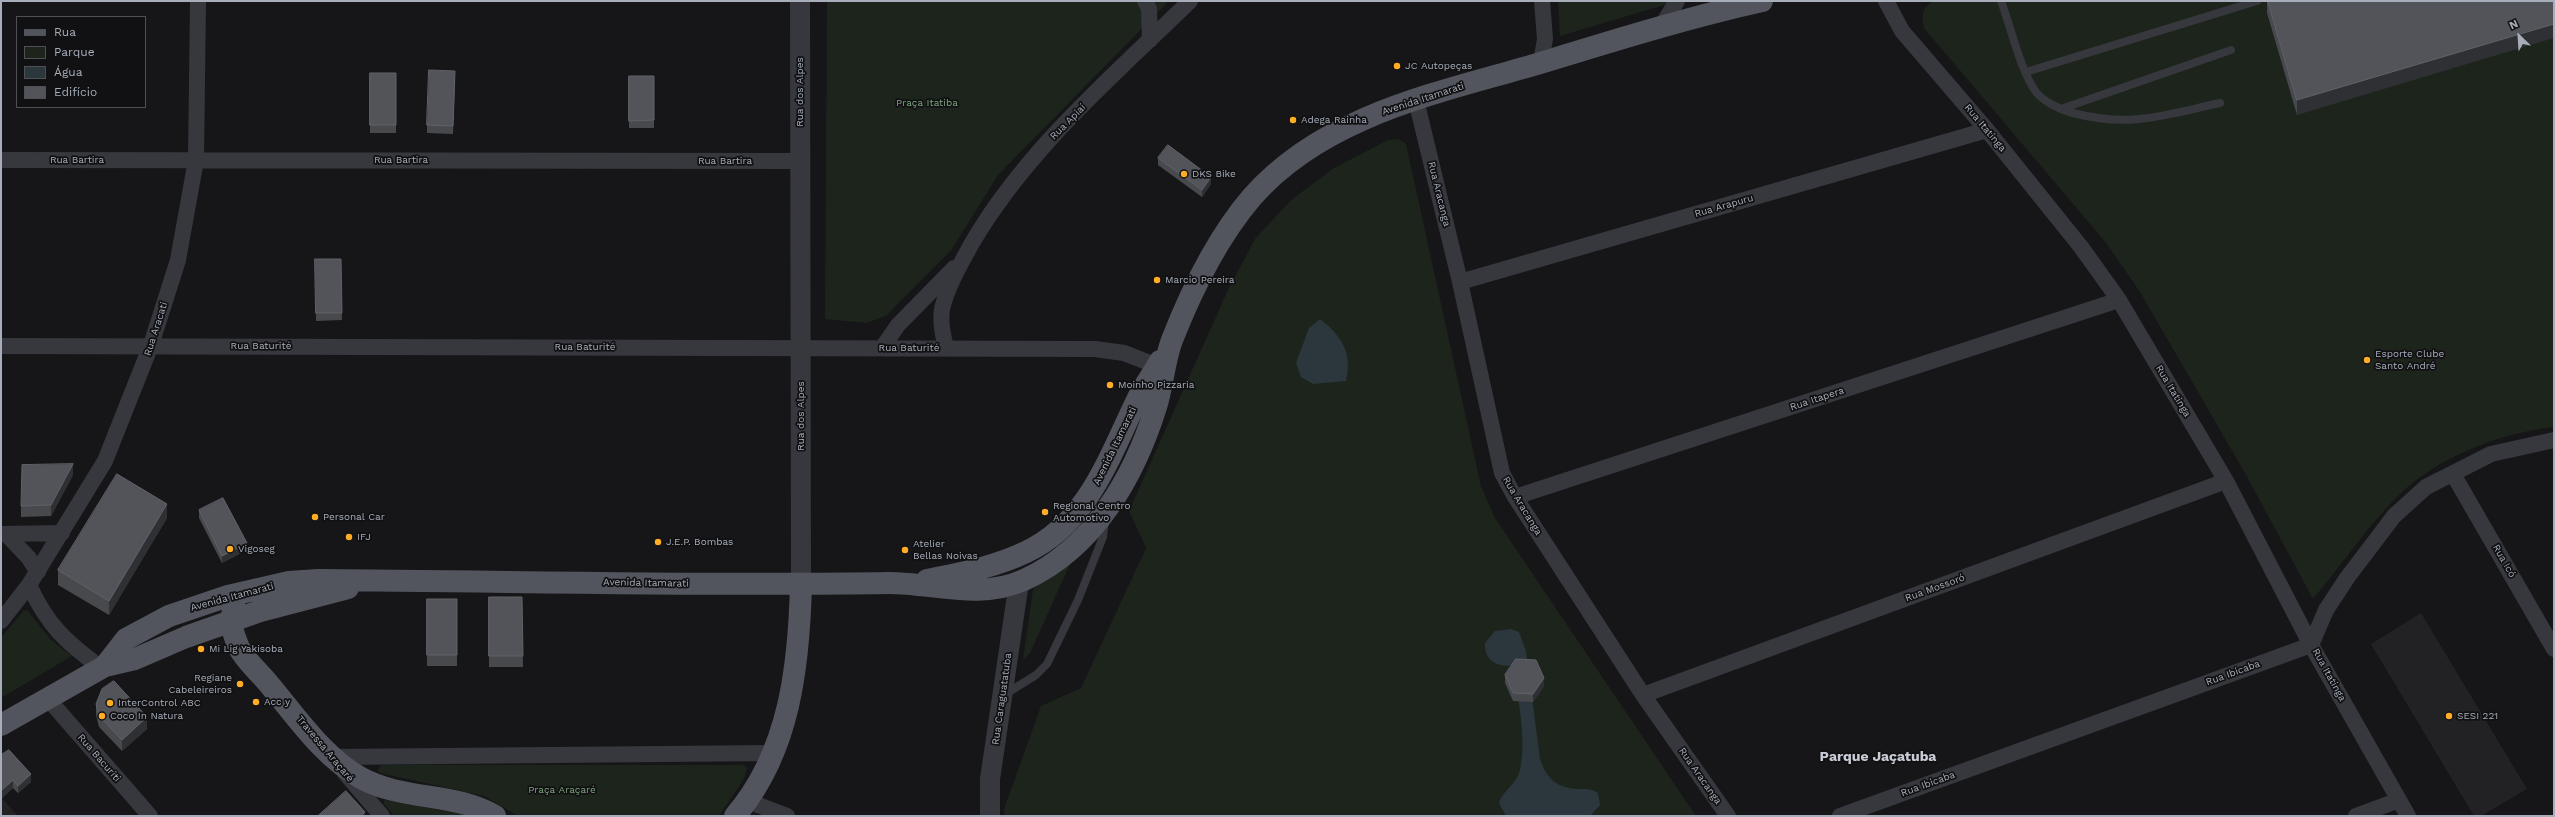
<!DOCTYPE html>
<meta charset="utf-8">
<style>
body{margin:0}
#map{position:relative;width:2555px;height:817px;overflow:hidden;background:#161618;font-family:"Work Sans",sans-serif}
canvas{display:block}
.frame{position:absolute;inset:0;border:2px solid #a7aeb9;pointer-events:none}
.legend{position:absolute;left:16px;top:16px;width:130px;height:92px;box-sizing:border-box;background:#111113;border:1px solid #4d5055;margin:0;padding:5px 7px;list-style:none;font-size:12px;color:#a7aeb9}
.legend li{display:flex;align-items:center;gap:8px;height:20px}
.legend b{width:20px;border:1px solid #4d5055}
.north{position:absolute;left:2499px;top:16px;width:40px;height:40px;-webkit-text-stroke:3px #111113;paint-order:stroke;rotate:335deg;font-size:11px;font-weight:700;line-height:16px;text-align:center;color:#a7aeb9}
.north::after{content:'';display:block;margin:auto;width:14px;height:18px;background:#a7aeb9;clip-path:polygon(50% 0,100% 100%,50% 72%,0 100%)}
</style>
<div id="map">
<canvas width="2555" height="817"></canvas>
<div class="frame"></div>
<ul class="legend">
<li><b style="height:5px;background:#52555d"></b>Rua</li>
<li><b style="height:11px;background:#1c241c"></b>Parque</li>
<li><b style="height:11px;background:#2b363d"></b>Água</li>
<li><b style="height:11px;background:#525459"></b>Edifício</li>
</ul>
<div class="north">N</div>
</div>
<script>
const context = document.querySelector('canvas').getContext('2d');
context.lineJoin = 'round';
function paint(path, color) {
  context.fillStyle = color;
  context.fill(path, 'evenodd');
}
function strokePath(path, color, width, dash) {
  context.strokeStyle = color;
  context.lineWidth = width;
  context.lineCap = dash ? 'butt' : 'round';
  context.setLineDash(dash || []);
  context.stroke(path);
}
function label(font, color, halo, rows, align = 'center') {
  context.font = font + ' "Work Sans",sans-serif';
  context.lineWidth = 3.5;
  context.setLineDash([]);
  context.textBaseline = 'middle';
  context.strokeStyle = halo;
  context.fillStyle = color;
  for (const [text, x, y, turn = 0] of rows) {
    context.save();
    context.translate(x, y);
    context.rotate((+turn || 0) * Math.PI / 180);
    context.textAlign = isNaN(turn) ? turn : align;
    if (halo) context.strokeText(text, 0, 0);
    context.fillText(text, 0, 0);
    context.restore();
  }
}
const built = new Path2D(`
 M2421,613L2527,789L2481,816H2474L2371,644Z
 M1,797L2,798L18,816H1Z`);
const green = new Path2D(`
 M827,1H1169L998,175L952,249L886,316L866,323L825,319Z
 M1558,1H1678L1560,36Z
 M1935,1H2554V427C2498,433 2433,459 2394,500C2364,531 2340,567 2313,599L2245,473L2140,292L2107,244L1924,28C1921,16 1922,6 1935,1Z
 M1399,139L1406,144L1481,486L1495,518L1696,816H1005L1004,809L1041,706L1081,688L1146,548L1129,511L1228,290L1255,239L1291,200L1334,168L1388,140Z
 M1072,560L1030,653L1023,660L1033,589Z
 M27,610L50,639L72,656L1,698V638L23,611Z
 M381,765H744L747,768L744,779L719,816H518L484,796L380,773L378,770Z
 M384,800H386L472,816H394L384,804Z`);
const water = new Path2D(`
 M1320,319C1341,335 1353,353 1346,381L1313,384L1301,377L1296,363L1309,328Z
 M1511,629L1519,632L1526,651L1540,759C1547,780 1558,789 1581,789C1588,789 1592,789 1598,793L1600,805L1590,816H1506L1499,803C1503,790 1517,784 1520,770C1527,739 1517,696 1514,665C1498,668 1484,661 1485,643L1495,631Z`);
const service = new Path2D(`
 M2001,1C2011,27 2020,70 2036,92C2044,102 2061,110 2073,113C2130,128 2164,115 2220,103
 M2026,72L2257,1
 M2061,109L2231,50
 M1004,695L1036,675L1047,664L1078,600L1103,537L1105,521`);
const minor = new Path2D(`
 M1145,1L1149,9L1150,40
 M1886,1L1902,31L1987,130L2081,247L2119,300L2226,481L2311,645L2408,816
 M1662,25L1677,1
 M1541,62L1545,39L1542,1
 M1416,100L1460,282L1502,473L1515,497L1643,695L1728,816
 M1,160L801,161
 M1460,282L1987,130
 M1,346L1095,349L1124,353L1165,369
 M882,348L898,325L954,268
 M946,348C943,335 940,323 942,309C947,287 961,263 972,243C1027,149 1112,77 1190,1
 M2453,474L2554,649
 M1515,497L2119,300
 M1,534L62,533
 M6,534L28,557L38,572
 M29,585C48,626 65,641 101,668
 M1,621L29,585L105,461L151,345L178,260L196,160L198,1
 M1643,695L2226,481
 M49,700L150,816
 M331,757L773,753
 M345,773L382,816
 M748,801L787,816
 M1840,816L2311,645L2326,610L2347,578L2394,516L2426,487L2491,454L2554,440
 M2356,816L2399,800`);
const tertiary = new Path2D(`
 M800,1L801,584
 M990,816V779L1019,582`);
const primary = new Path2D(`
 M927,580C961,573 995,567 1026,552C1088,523 1109,457 1137,400C1143,387 1153,374 1160,361
 M235,608C227,620 234,635 239,648C245,660 259,672 268,683C296,716 323,757 361,778C403,801 455,792 495,816
 M105,666L126,639L169,616L228,596L289,582L318,580C508,581 698,586 888,583C935,583 979,600 1024,580C1094,548 1134,477 1156,407C1163,385 1164,361 1172,340C1192,289 1217,238 1252,197C1324,115 1438,93 1537,64C1612,41 1686,18 1762,1
 M1,725L105,666L135,659L186,637L260,611L348,588
 M735,816C790,752 799,665 801,584`);
const wall = new Path2D(`
 M2267,1H2554L2297,115L2267,13Z
 M370,73H396V133H370Z
 M629,76H654V128H629Z
 M455,79L453,134L427,133V125Z
 M1158,158L1211,184L1202,197L1158,165Z
 M315,259H341L342,320L316,321Z
 M73,475L51,516L21,517V506Z
 M199,510L247,550L222,563L199,518Z
 M167,518L109,615L58,585V570Z
 M489,597H522L523,667H489Z
 M427,599H457V666H427Z
 M1505,675L1544,686L1533,702L1513,701L1505,683Z
 M96,704L147,729L122,751L99,727L96,715Z
 M1,755L31,782L18,793L13,788L2,798L1,797Z`);
const shadedWall = new Path2D(`
 M2554,24V38L2297,115V100Z
 M1211,177V184L1202,197V190Z
 M73,464V475L51,516V505Z
 M167,504V518L109,615V601Z
 M247,543V550L222,563V556Z
 M1544,678V686L1533,702V694Z
 M147,717V729L122,751V740Z
 M31,774V782L18,793V786Z
 M13,780V788L2,798V790Z
 M365,812V816H361Z`);
const building = new Path2D(`
 M2268,1H2554V24L2297,100Z
 M429,70L455,71L453,126L427,125Z
 M370,73H396V125H370Z
 M629,76H654V120L629,121Z
 M1168,145L1211,177L1202,190L1158,158Z
 M315,259H341L342,313H316Z
 M73,464L51,505L21,506L22,465Z
 M117,474L167,504L109,601L58,570Z
 M223,498L247,543L222,556L199,510Z
 M489,597H522L523,656H489Z
 M427,599H457V655H427Z
 M1516,659L1536,660L1544,678L1533,694L1513,693L1505,675Z
 M114,681L147,717L122,740L99,716L96,704L102,689Z
 M9,750L31,774L18,786L13,780L2,790L1,789V755Z
 M346,791L365,812L361,816H318Z`);
const markers = [
 [1397,66,4,"#ffac27"],
 [1293,120,4,"#ffac27"],
 [1184,174,4,"#ffac27"],
 [1157,280,4,"#ffac27"],
 [2367,360,4,"#ffac27"],
 [1110,385,4,"#ffac27"],
 [1045,512,4,"#ffac27"],
 [315,517,4,"#ffac27"],
 [349,537,4,"#ffac27"],
 [658,542,4,"#ffac27"],
 [230,549,4,"#ffac27"],
 [905,550,4,"#ffac27"],
 [201,649,4,"#ffac27"],
 [240,684,4,"#ffac27"],
 [256,702,4,"#ffac27"],
 [110,703,4,"#ffac27"],
 [102,716,4,"#ffac27"],
 [2449,716,4,"#ffac27"]
];
const poiNames = [
 ["JC Autopeças",1405,66],
 ["Adega Rainha",1301,120],
 ["DKS Bike",1192,174],
 ["Marcio Pereira",1165,280],
 ["Esporte Clube",2375,354],
 ["Santo André",2375,366],
 ["Moinho Pizzaria",1118,385],
 ["Regional Centro",1053,506],
 ["Automotivo",1053,518],
 ["Personal Car",323,517],
 ["IFJ",357,537],
 ["J.E.P. Bombas",666,542],
 ["Atelier",913,544],
 ["Bellas Noivas",913,556],
 ["Vigoseg",238,549],
 ["Mi Lig Yakisoba",209,649],
 ["Regiane",232,678,"right"],
 ["Cabeleireiros",232,690,"right"],
 ["Acc y",264,702],
 ["InterControl ABC",118,703],
 ["Coco In Natura",110,716],
 ["SESI 221",2457,716]
];
const streetNames = [
 ["Rua dos Alpes",800,92,-90],
 ["Avenida Itamarati",1423,99,-18],
 ["Rua Apiaí",1068,122,-45],
 ["Rua Itatinga",1985,128,50],
 ["Rua Bartira",77,160],
 ["Rua Bartira",401,160],
 ["Rua Bartira",725,161],
 ["Rua Aracanga",1439,194,76],
 ["Rua Arapuru",1724,206,-16],
 ["Rua Aracati",156,329,-72],
 ["Rua Baturité",261,346],
 ["Rua Baturité",585,347],
 ["Rua Baturité",909,348],
 ["Rua Itatinga",2173,391,59],
 ["Rua Itapera",1817,399,-18],
 ["Rua dos Alpes",801,416,-90],
 ["Avenida Itamarati",1115,446,-64],
 ["Rua Aracanga",1522,506,59],
 ["Rua Icó",2504,561,60],
 ["Avenida Itamarati",646,583,1],
 ["Rua Mossoró",1935,588,-20],
 ["Avenida Itamarati",232,597,-15],
 ["Rua Ibicaba",2233,673,-20],
 ["Rua Itatinga",2329,675,61],
 ["Rua Caraguatatuba",1002,699,-82],
 ["Travessa Araçaré",325,749,50],
 ["Rua Bacuriti",99,758,49],
 ["Rua Aracanga",1700,776,55],
 ["Rua Ibicaba",1928,784,-20]
];
const parkNames = [
 ["Praça Itatiba",927,103],
 ["Praça Araçaré",562,790]
];
const districtNames = [
 ["Parque Jaçatuba",1878,757]
];
paint(built, '#222225');
paint(green, '#1c241c');
paint(water, '#2b363d');
strokePath(service, '#37383e', 8);
strokePath(minor, '#37383e', 16);
strokePath(tertiary, '#37383e', 20);
strokePath(primary, '#52555d', 22);
paint(wall, '#47494d');
paint(shadedWall, '#2f3033');
paint(building, '#525459');
strokePath(building, '#5f6268', 1);
for (const [x, y, r, color] of markers) {
  const dot = new Path2D();
  dot.arc(x, y, r, 0, 2 * Math.PI);
  context.fillStyle = color;
  context.fill(dot);
  strokePath(dot, '#111113', 1.5);
}
label('10px', '#a7aeb9', '#111113', poiNames, 'left');
label('10px', '#a7aeb9', '#111113', streetNames);
label('10px', '#7da67d', '#111113', parkNames);
label('bold 14px', '#c8ccd5', '#111113', districtNames);
</script>
